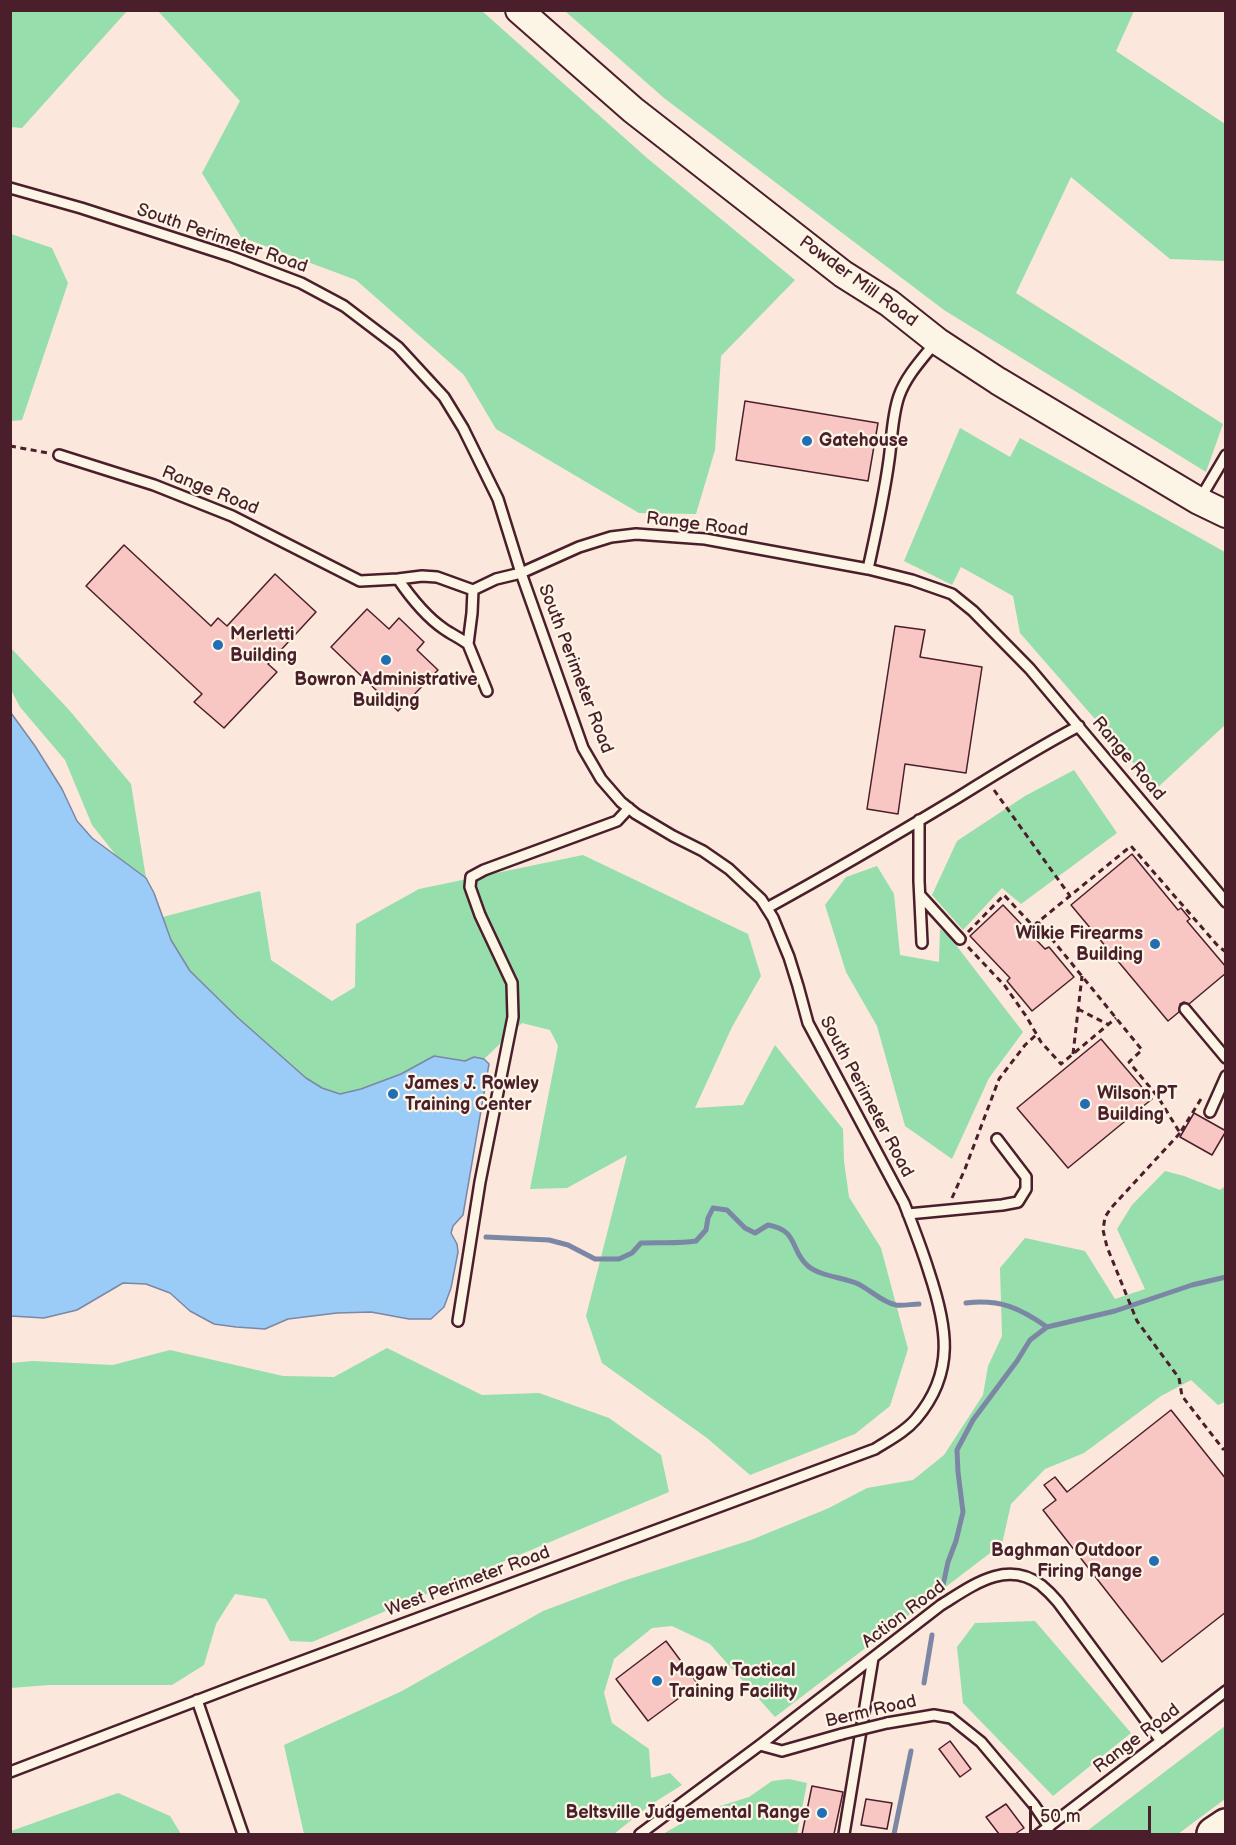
<!DOCTYPE html>
<style>
body{margin:0}
#map{position:relative;width:1236px;height:1845px;overflow:hidden;background:#fbe7db;font-family:"Balsamiq Sans",sans-serif}
canvas{display:block}
.frame{position:absolute;inset:0;border:12px solid #4a1f2b;pointer-events:none}
.scale{position:absolute;left:1029px;top:1806px;width:122px;height:27px;box-sizing:border-box;border:3px solid #4a1f2b;border-top:0;padding-left:8px;font-size:18px;line-height:21px;white-space:nowrap;color:#4a1f2b;-webkit-text-stroke:4px #fcf5e5;paint-order:stroke}
</style>
<div id="map">
<canvas width="1236" height="1845"></canvas>
<div class="frame"></div>
<div class="scale">50 m</div>
</div>
<script>
const context = document.querySelector('canvas').getContext('2d');
context.lineJoin = 'round';
function paint(path, color) {
  context.fillStyle = color;
  context.fill(path, 'evenodd');
}
function strokePath(path, color, width, dash) {
  context.strokeStyle = color;
  context.lineWidth = width;
  context.lineCap = dash ? 'butt' : 'round';
  context.setLineDash(dash || []);
  context.stroke(path);
}
function label(font, color, halo, rows, align = 'center') {
  context.font = font + ' "Balsamiq Sans",sans-serif';
  context.lineWidth = 4.5;
  context.setLineDash([]);
  context.textBaseline = 'middle';
  context.strokeStyle = halo;
  context.fillStyle = color;
  for (const [text, x, y, turn = 0] of rows) {
    context.save();
    context.translate(x, y);
    context.rotate((+turn || 0) * Math.PI / 180);
    context.textAlign = isNaN(turn) ? turn : align;
    if (halo) context.strokeText(text, 0, 0);
    context.fillText(text, 0, 0);
    context.restore();
  }
}
const green = new Path2D(`
 M11,10L127,11L22,128L11,127Z
 M158,11H482L647,158L795,280L721,356L715,450L696,514L639,513L496,429L464,375L356,280L241,237L202,173L240,101Z
 M565,11H1134L1116,51L1225,124V261L1170,259L1071,177L1016,293L1223,424L1206,472L944,310L664,98Z
 M11,234L52,248L68,283L22,420L11,421Z
 M960,428L1010,457L1020,438L1225,552V725L1156,789L1020,633L1013,596L961,567L952,585L904,561Z
 M10,647L70,711L131,784L146,878L119,859L92,825L65,760L20,707L11,690Z
 M1074,770L1117,833L1021,904L1002,888L963,930L932,895L957,841L1025,796Z
 M583,855L748,934L761,976L732,1027L695,1108L743,1105L775,1045L843,1129L844,1161L849,1197L881,1248L908,1349L890,1406L855,1434L750,1475L707,1438L602,1363L586,1316L627,1155L567,1188L530,1189L558,1046L550,1030L522,1023L484,1059L474,1057L465,1061L434,1056L401,1074L361,1089L340,1094L322,1088L306,1078L237,1017L190,971L171,940L163,917L260,891L271,960L332,1001L355,987L356,924L419,889Z
 M877,866L894,894L900,955L939,962L940,929L949,936L1023,1032L989,1078L952,1159L905,1126L877,1026L846,972L825,905L846,877Z
 M1165,1171L1184,1176L1220,1190L1225,1186V1402L1218,1405L1191,1380L1161,1396L1084,1453L1045,1469L1011,1504L1002,1544L775,1717L710,1644L672,1626L652,1628L614,1659L604,1693L612,1723L649,1749L651,1778L670,1773L682,1785L650,1805L614,1834H304L284,1745L402,1691L543,1611L623,1581L751,1540L829,1508L867,1488L913,1480L944,1455L983,1395L988,1366L1002,1336L1000,1268L1025,1238L1085,1251L1115,1299L1145,1289L1117,1229L1132,1205Z
 M387,1348L482,1395L539,1393L609,1418L661,1455L669,1492L312,1642L290,1641L266,1599L235,1594L216,1624L204,1665L172,1685H49L11,1688V1363L33,1361L113,1365L170,1350L283,1376L334,1377Z
 M1035,1621L1131,1733L1053,1796L963,1703L957,1647L975,1623Z
 M1225,1726V1799L1178,1834H1083Z
 M789,1779L807,1783L797,1834H663L701,1812L749,1797L772,1781Z
 M118,1793L170,1816L181,1834H11V1831Z`);
const water = new Path2D(`
 M11,713L35,746L62,789L77,821L92,838L146,878L154,893L171,940L190,971L237,1017L306,1078L322,1088L340,1094L361,1089L401,1074L434,1056L465,1061L474,1057L484,1059L489,1064L463,1215L453,1226L451,1233L457,1244L458,1252L451,1288L444,1307L431,1319H409L371,1312L337,1313L288,1319L265,1329L236,1327L214,1324L190,1311L170,1293L146,1284L123,1283L77,1310L44,1318L11,1316Z`);
const stream = new Path2D(`
 M486,1237L549,1240L568,1245L595,1259H619L632,1253L641,1243C660,1242 678,1244 696,1241L706,1230L708,1218L713,1208L727,1210L745,1228L755,1233L768,1225C799,1230 790,1251 808,1266C820,1276 841,1277 856,1283C870,1289 881,1302 896,1305C903,1306 912,1304 919,1304
 M966,1303C1000,1299 1020,1308 1047,1327
 M942,1590L948,1562L956,1541L963,1512L958,1472L957,1450L973,1420L1017,1361L1030,1340L1047,1327L1115,1311L1192,1285L1226,1277
 M924,1683L932,1635
 M894,1834L911,1751`);
const building = new Path2D(`
 M745,401L878,423L868,481L736,460Z
 M124,545L211,626L218,618L227,626L275,574L316,612L268,664L277,672L224,728L194,702L202,694L86,586Z
 M367,609L389,629L399,618L424,642L417,650L438,670L398,711L331,647Z
 M895,626L925,630L920,657L982,667L966,773L905,764L898,814L867,809Z
 M1132,854L1178,910L1181,908L1190,919L1187,921L1226,967V973L1189,1004L1184,1002L1180,1004L1179,1012L1168,1021L1071,905Z
 M1003,905L1045,949L1049,947L1074,977L1032,1011L1007,981L1010,978L970,936Z
 M1101,1039L1152,1099L1068,1168L1017,1108Z
 M1194,1113L1226,1131L1212,1155L1180,1137Z
 M1171,1410L1226,1479V1612L1162,1662L1043,1510L1056,1500L1044,1485L1055,1477L1067,1492Z
 M666,1641L698,1684L648,1721L616,1679Z
 M950,1741L971,1769L960,1777L939,1749Z
 M812,1786L843,1792L834,1834H802Z
 M866,1799L892,1803L887,1829L861,1825Z
 M1006,1804L1024,1828L1015,1834H999L986,1817Z`);
const path = new Path2D(`
 M10,446L48,453
 M994,790L1070,896
 M968,932L1004,895L1033,926L1038,922
 M968,947L1005,986L1026,1016L1041,1042L1061,1064L1116,1018
 M1078,1009L1109,1025
 M1073,1054L1082,976
 M1201,1099L1180,1133L1158,1097L1129,1062L1142,1050L1038,922L1131,846L1218,946L1226,952
 M1180,1133L1111,1208L1105,1217L1103,1230L1107,1247L1137,1321L1179,1378L1182,1396L1223,1449H1226
 M952,1198L965,1169L999,1079L1025,1045L1037,1034`);
const lane = new Path2D(`
 M10,188L81,208L230,256L301,283L344,306L398,347L444,397L463,428L498,499L521,573L583,748L601,779L621,802L636,814L673,836L703,851L729,869L761,899L773,918L789,957L798,986L808,1023L904,1203C913,1226 922,1249 929,1272C947,1326 956,1372 916,1419C905,1432 889,1440 875,1449L243,1683L10,1772
 M59,455L154,485L232,516L360,581L398,579L422,576L437,577L473,590L496,579L521,573L579,547L611,537L636,534L705,539L868,569L912,580L952,594L973,611L1030,669L1226,902
 M1200,499L1226,455
 M868,569C876,533 884,497 889,460C892,439 892,416 899,396C906,376 922,359 935,343
 M398,579C411,598 425,616 444,629C451,634 460,638 468,644
 M473,590L472,613L468,644L487,691
 M919,820V881L922,943
 M920,895L960,939
 M767,908C831,873 894,836 957,798C997,773 1037,748 1079,726
 M1185,1009L1226,1058
 M1210,1112L1226,1076
 M908,1214L1002,1205L1018,1202L1026,1189V1177L997,1139
 M458,1321L480,1182L513,1017L512,983L480,915L470,887L471,877L484,870L617,821L629,808
 M197,1700L243,1834
 M887,1723L934,1715L951,1718L981,1742L1034,1805L1049,1827
 M760,1745L782,1751L842,1734
 M640,1834L760,1745L941,1605C972,1586 1006,1559 1041,1585C1047,1590 1053,1596 1058,1602L1161,1741
 M844,1834L873,1658
 M1039,1834L1226,1691`);
const secondary = new Path2D(`
 M519,10L633,110L843,274L889,303L937,341L998,381L1199,501L1226,514`);
const highway = new Path2D(`
 M1214,1834L1226,1826`);
const laneBridge = new Path2D(`
 M842,1734L887,1723`);
const markers = [
 [807,441,6,"#1f6fb2"],
 [218,645,6,"#1f6fb2"],
 [386,660,6,"#1f6fb2"],
 [1155,944,6,"#1f6fb2"],
 [393,1094,6,"#1f6fb2"],
 [1085,1104,6,"#1f6fb2"],
 [1154,1561,6,"#1f6fb2"],
 [657,1681,6,"#1f6fb2"],
 [822,1813,6,"#1f6fb2"]
];
const streetNames = [
 ["South Perimeter Road",222,239,19],
 ["Powder Mill Road",858,282,36],
 ["Range Road",210,491,22],
 ["Range Road",697,525,7],
 ["South Perimeter Road",575,669,69],
 ["Range Road",1128,759,50],
 ["South Perimeter Road",866,1097,62],
 ["West Perimeter Road",468,1582,-20],
 ["Action Road",904,1615,-37],
 ["Berm Road",871,1712,-13],
 ["Range Road",1137,1739,-37]
];
const poiNames = [
 ["Gatehouse",819,441],
 ["Merletti",230,635],
 ["Building",230,656],
 ["Bowron Administrative",386,680,"center"],
 ["Building",386,701,"center"],
 ["Wilkie Firearms",1143,934,"right"],
 ["Building",1143,955,"right"],
 ["James J. Rowley",405,1084],
 ["Training Center",405,1105],
 ["Wilson PT",1097,1094],
 ["Building",1097,1115],
 ["Baghman Outdoor",1142,1551,"right"],
 ["Firing Range",1142,1572,"right"],
 ["Magaw Tactical",669,1671],
 ["Training Facility",669,1692],
 ["Beltsville Judgemental Range",810,1813,"right"]
];
paint(green, '#96deac');
paint(water, '#9bccf7');
strokePath(water, '#7b87a5', 1.5);
strokePath(stream, '#7b87a5', 5);
paint(building, '#f8c7c4');
strokePath(building, '#4a1f2b', 1.5);
strokePath(lane, '#4a1f2b', 14);
strokePath(secondary, '#4a1f2b', 30);
strokePath(highway, '#4a1f2b', 38);
strokePath(path, '#4a1f2b', 3, [6, 4.5]);
strokePath(lane, '#fcf5e5', 9);
strokePath(secondary, '#fcf5e5', 26);
strokePath(highway, '#fcf5e5', 33);
strokePath(laneBridge, '#4a1f2b', 14, []);
strokePath(laneBridge, '#fcf5e5', 9);
for (const [x, y, r, color] of markers) {
  const dot = new Path2D();
  dot.arc(x, y, r, 0, 2 * Math.PI);
  context.fillStyle = color;
  context.fill(dot);
  strokePath(dot, '#fcf5e5', 2);
}
label('18px', '#4a1f2b', '#fcf5e5', streetNames);
label('bold 18px', '#4a1f2b', '#fcf5e5', poiNames, 'left');
</script>
